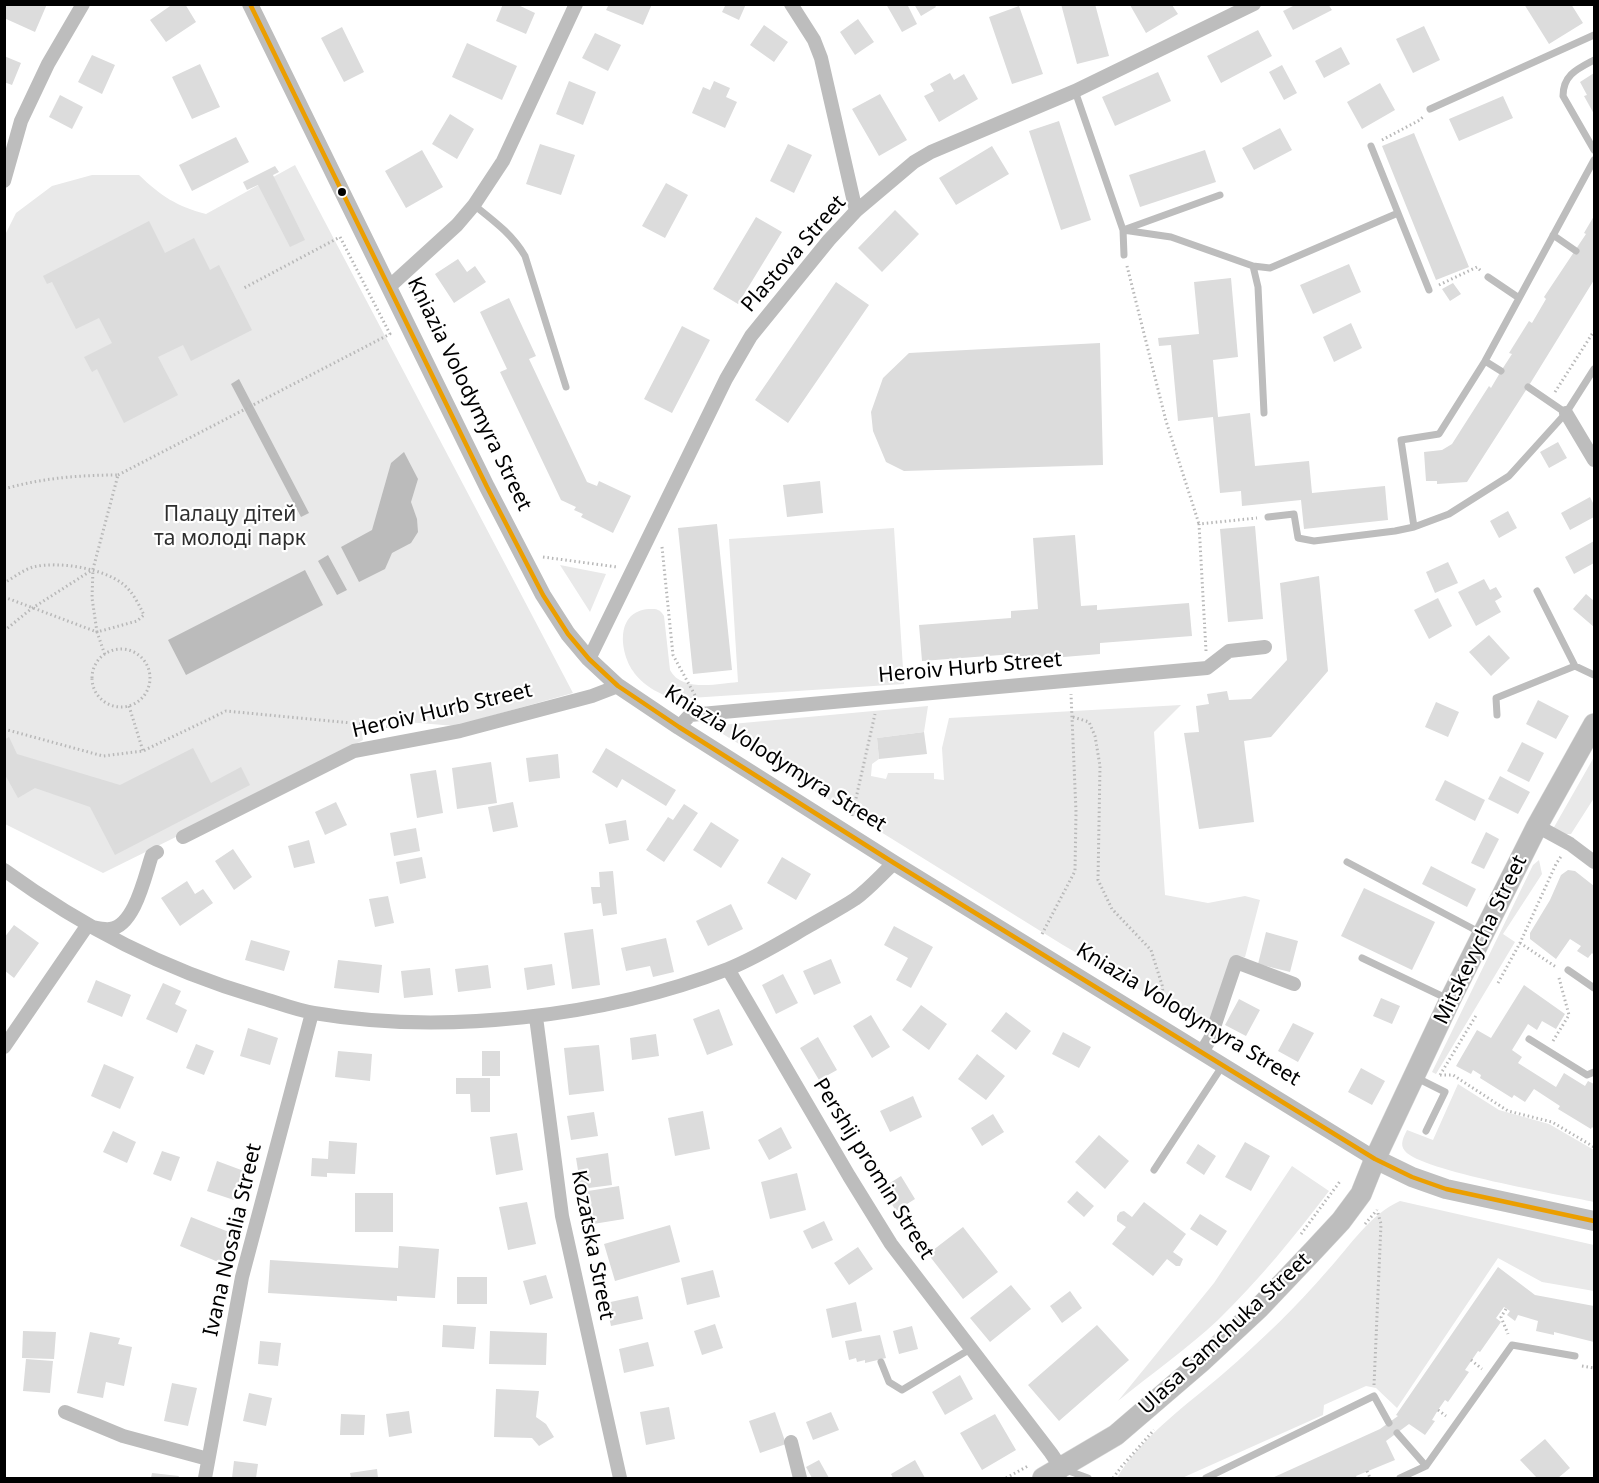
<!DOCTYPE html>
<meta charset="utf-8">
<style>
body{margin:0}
#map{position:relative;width:1599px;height:1483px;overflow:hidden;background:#fff;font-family:"Noto Sans",sans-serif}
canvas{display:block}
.frame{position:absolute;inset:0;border:6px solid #000;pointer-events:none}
</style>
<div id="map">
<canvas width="1599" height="1483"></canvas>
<div class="frame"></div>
</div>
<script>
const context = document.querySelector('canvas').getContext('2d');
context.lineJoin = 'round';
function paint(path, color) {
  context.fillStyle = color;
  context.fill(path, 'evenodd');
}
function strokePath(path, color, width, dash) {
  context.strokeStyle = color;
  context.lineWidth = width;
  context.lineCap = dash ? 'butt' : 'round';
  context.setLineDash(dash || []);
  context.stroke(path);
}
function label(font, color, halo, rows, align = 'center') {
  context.font = font + ' "Noto Sans",sans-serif';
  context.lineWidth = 4.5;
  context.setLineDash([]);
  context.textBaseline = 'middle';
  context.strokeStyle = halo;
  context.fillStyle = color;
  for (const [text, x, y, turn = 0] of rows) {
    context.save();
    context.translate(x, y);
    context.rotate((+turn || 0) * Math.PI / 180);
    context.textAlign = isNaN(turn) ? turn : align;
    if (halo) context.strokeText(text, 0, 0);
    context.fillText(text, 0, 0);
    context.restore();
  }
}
const green = new Path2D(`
 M295,165L573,693L455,726L359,718L363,740L277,787L103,873L5,824V235L16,213L52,186L92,175H139C161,196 176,206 206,214Z
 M894,528L904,684L675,699C660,695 641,684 633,671C619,650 616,611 649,609C657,609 660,609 664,616L670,670C681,692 718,684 738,682L729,539Z
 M560,565L606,574L590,612Z
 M1181,705L1154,732L1165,895L1208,903L1245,896L1260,900L1245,957L1234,956L1211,1027L1205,1028L1063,945L710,726L928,706L924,732L877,738L879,759L872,764L871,776L886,779L888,773H934V779L944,780L942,748L949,718Z
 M1594,757V798L1571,834H1563L1553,829Z
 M1539,860L1542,874L1503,934L1515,942L1436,1074L1432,1072L1533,865Z
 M1458,1084L1499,1110L1549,1124L1594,1150V1202C1562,1195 1421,1171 1405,1151C1399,1145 1404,1136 1407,1130L1433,1140Z
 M1292,1166L1329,1191C1295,1236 1259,1280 1218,1320C1187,1349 1151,1374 1118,1401L1214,1283Z
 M1400,1201L1594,1245V1291L1542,1282L1498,1258L1397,1408L1376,1388L1366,1386L1324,1405L1323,1415L1182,1478H1117C1140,1438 1189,1403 1224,1373C1261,1341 1296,1307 1328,1270C1350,1246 1370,1214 1400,1201Z`);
const water = new Path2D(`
 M239,379L309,513L301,517L231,384Z
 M404,452L418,479L411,502L417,519L418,532L411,543L392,553L385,569L359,582L341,547L372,530L391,463Z
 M328,555L347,590L337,595L318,561Z
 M305,570L323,605L186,675L168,640Z`);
const building = new Path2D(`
 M4,4H47L35,32L4,18Z
 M173,4H185L196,22L166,42L150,20Z
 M503,4H516L535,13L526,34L496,21Z
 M609,4H652L643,25L606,10Z
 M726,4H746L739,20L722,12Z
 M886,4H907L917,24L902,32Z
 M914,4H934L936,7L921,16Z
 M1061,4H1095L1109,56L1077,64Z
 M1297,4H1328L1332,10L1293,30L1283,11Z
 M1524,4H1571L1583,23L1549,44Z
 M1130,5H1172L1178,14L1146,33Z
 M1019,6L1043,74L1012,84L989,17Z
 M858,19L874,42L855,55L840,32Z
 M764,25L788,42L774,62L750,45Z
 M1424,26L1440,60L1413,73L1396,39Z
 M342,27L364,72L344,82L321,38Z
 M1258,30L1272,56L1221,83L1207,56Z
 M595,33L621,45L608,71L582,58Z
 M467,43L517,66L502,100L452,77Z
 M1341,47L1350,64L1324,78L1315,61Z
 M92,55L115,65L102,94L78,82Z
 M4,56L21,63L12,85L4,82Z
 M200,64L220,107L192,119L172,77Z
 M1282,65L1297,93L1284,100L1269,72Z
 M1158,72L1171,101L1115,126L1102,97Z
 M950,73L954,80L964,74L978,99L939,122L924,96L934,91L930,84Z
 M1594,73V114L1584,96L1587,95L1580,82Z
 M569,81L596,92L583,125L556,114Z
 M714,81L730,88L726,97L737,102L725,128L692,113L703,87L710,90Z
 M1380,83L1395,110L1362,129L1347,102Z
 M880,94L907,140L879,156L852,109Z
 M60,95L83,107L72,129L49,117Z
 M1503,96L1513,118L1459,141L1449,119Z
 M450,114L474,129L457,159L432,144Z
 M1059,121L1091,220L1061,230L1029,131Z
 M1280,128L1292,150L1254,170L1242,148Z
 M1414,133L1469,267L1436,280L1382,146Z
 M236,137L249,162L192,191L179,165Z
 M540,144L575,155L561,195L526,184Z
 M788,144L812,155L794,193L770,181Z
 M992,146L1009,174L956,205L939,178Z
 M422,150L443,187L406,208L385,171Z
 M1205,150L1216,182L1140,207L1129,175Z
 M275,166L279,172L273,175L305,240L290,247L258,185L247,190L243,182Z
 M666,183L688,195L665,238L642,226Z
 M895,210L919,234L882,272L858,248Z
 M1594,216V280L1528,387L1467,482L1437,484V481H1426L1424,452L1442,450L1452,444L1489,386L1491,388L1501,371L1512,354L1509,353L1529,321L1532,323L1546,299L1544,297L1586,234L1584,233Z
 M756,217L782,232L738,304L713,289Z
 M149,221L165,253L194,238L210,270L219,265L252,330L191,361L183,345L158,357L178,395L124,423L97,369L92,372L84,357L112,343L99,318L76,329L52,282L47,284L43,276Z
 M458,259L467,272L475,266L486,282L454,303L435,274Z
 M1349,264L1361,292L1313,314L1300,285Z
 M1231,278L1238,357L1213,360L1218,417L1250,413L1255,466L1309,461L1312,493L1385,486L1388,520L1304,529L1301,500L1242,506L1241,491L1220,493L1213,417L1178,421L1171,345L1159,346L1158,338L1199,334L1194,282Z
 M836,282L869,305L788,423L755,400Z
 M1453,283L1461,294L1450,301L1442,289Z
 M509,298L536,356L529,359L587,482L597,486L599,481L631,496L613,533L581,517L583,514L574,510L576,507L561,500L500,372L507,369L480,312Z
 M1351,323L1362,348L1334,362L1323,337Z
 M682,326L710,340L672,413L644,399Z
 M1100,343L1103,465L904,471L886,462L873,431L871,412L883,378L909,353Z
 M1558,442L1567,458L1549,468L1540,452Z
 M820,481L823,513L787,517L783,485Z
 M1590,497L1594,505V517L1570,530L1561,513Z
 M1508,511L1517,528L1499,538L1490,521Z
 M717,524L732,670L693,674L678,528Z
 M1255,526L1263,619L1228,622L1220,529Z
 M1075,535L1081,606L1097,605V610L1189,603L1192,636L1100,643V654L1015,661L1014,654L922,661L919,625L1011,618V611L1038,609L1033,538Z
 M1594,541V563L1574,574L1565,557Z
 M1448,562L1458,583L1435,593L1426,572Z
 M1319,576L1328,671L1271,737L1244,741L1254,822L1199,829L1184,733L1199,732L1196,706L1209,704L1207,694L1227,691L1229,700L1251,699L1287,660L1280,583Z
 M1484,579L1490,590L1496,587L1502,597L1495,601L1501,612L1476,626L1458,592Z
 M1586,594L1594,601V627L1573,609Z
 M1438,598L1452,626L1429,639L1414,610Z
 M1489,635L1510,658L1491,676L1469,652Z
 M1538,700L1569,716L1556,739L1526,724Z
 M1436,702L1459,712L1448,737L1425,727Z
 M924,732L927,754L879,759L877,738Z
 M9,737L17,754L120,785L193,748L211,783L241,767L250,785L115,855L90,807L35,788L18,798L4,773V740Z
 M1522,742L1544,753L1529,782L1507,771Z
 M606,748L676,790L666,806L622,779L617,788L592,772Z
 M558,754L560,778L529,782L526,758Z
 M491,762L497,803L457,809L452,768Z
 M436,770L443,813L417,818L410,774Z
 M1500,776L1530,792L1518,814L1488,799Z
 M1445,780L1485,800L1475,821L1435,800Z
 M336,802L347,825L325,835L315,812Z
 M513,802L518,827L493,832L488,807Z
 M684,804L698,813L664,862L646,850L668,817L673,820Z
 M626,820L629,840L609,844L605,824Z
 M711,822L739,840L721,868L693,850Z
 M416,828L420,851L394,856L390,833Z
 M1486,832L1499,839L1484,869L1471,863Z
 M309,840L315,863L294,868L288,846Z
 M233,849L252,877L234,890L215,861Z
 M422,857L426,878L400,884L396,862Z
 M782,857L811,874L796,900L767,883Z
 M1431,866L1476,889L1467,907L1422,884Z
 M1568,870L1575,871L1594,886V955L1592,953L1588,958L1577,951L1581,946L1570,939L1556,959L1530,939V933L1550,900L1561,875Z
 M613,871L617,914L603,916L601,903L593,904L591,887H600L599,872Z
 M187,881L195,894L203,889L213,903L180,926L161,898Z
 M1364,888L1435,922L1412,970L1341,936Z
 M388,896L394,923L375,927L369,899Z
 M731,904L743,929L708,946L696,921Z
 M14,925L39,943L14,978L4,970V938Z
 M894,926L933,947L911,988L896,980L908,958L884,945Z
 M593,929L600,985L572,989L564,933Z
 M1266,932L1298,941L1290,972L1258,964Z
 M666,938L674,972L653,977L650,966L626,971L621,948Z
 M251,940L290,951L284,971L245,960Z
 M831,959L841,983L814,995L803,971Z
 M338,960L382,965L379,993L334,988Z
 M552,964L555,985L527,990L524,968Z
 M488,965L491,988L458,992L455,969Z
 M430,968L433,995L404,998L401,971Z
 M783,974L798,1003L776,1014L762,985Z
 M96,980L131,995L122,1017L87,1002Z
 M163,983L181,991L175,1004L187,1010L177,1033L146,1019Z
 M1524,985L1565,1014L1556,1029L1542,1021L1537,1030L1528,1024L1512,1050L1522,1057L1518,1063L1556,1087L1564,1073L1585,1086L1588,1081L1594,1084V1129L1592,1127L1591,1129L1558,1109L1560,1106L1534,1089L1525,1102L1514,1095L1512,1098L1480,1078L1481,1075L1473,1070L1471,1074L1456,1066L1477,1030L1491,1038Z
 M1381,998L1400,1006L1392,1024L1373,1016Z
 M1239,999L1260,1010L1246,1036L1225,1025Z
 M921,1005L947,1024L929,1050L902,1030Z
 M719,1009L733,1045L707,1055L693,1019Z
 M1006,1012L1031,1031L1016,1050L991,1031Z
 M871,1015L890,1047L872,1058L853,1026Z
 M1293,1023L1314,1033L1298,1062L1278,1051Z
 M248,1028L278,1038L270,1065L240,1056Z
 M1063,1032L1091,1047L1079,1068L1052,1054Z
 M656,1034L659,1056L632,1060L630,1038Z
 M818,1037L837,1070L819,1080L800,1048Z
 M196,1044L214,1051L204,1075L186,1068Z
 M599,1045L604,1091L569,1095L564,1048Z
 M338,1051L372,1054L370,1081L335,1077Z
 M482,1051H500V1076H482Z
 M977,1054L1005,1076L986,1100L958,1079Z
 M104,1064L134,1077L120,1109L91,1096Z
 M1361,1068L1385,1081L1372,1105L1348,1092Z
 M456,1078H490V1112H471L470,1094H456Z
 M913,1096L922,1117L890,1132L880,1111Z
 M703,1111L710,1149L675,1156L668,1118Z
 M594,1112L598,1136L571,1140L567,1116Z
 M993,1114L1004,1132L982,1146L971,1128Z
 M781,1127L792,1148L769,1160L758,1140Z
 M113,1131L136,1142L127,1163L103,1152Z
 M517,1133L523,1170L496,1175L490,1137Z
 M1099,1135L1129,1161L1105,1189L1075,1162Z
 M329,1141L357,1143L355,1174L327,1173V1177L311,1176L312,1158L328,1159Z
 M1245,1142L1270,1156L1251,1191L1225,1177Z
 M1198,1144L1216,1156L1204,1175L1186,1163Z
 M162,1151L180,1157L171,1181L153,1174Z
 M608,1153L612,1185L581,1189L576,1158Z
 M217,1161L244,1171L234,1200L207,1191Z
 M797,1173L806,1210L770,1219L761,1182Z
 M901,1176L915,1199L896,1211L882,1188Z
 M619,1186L624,1219L587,1225L582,1192Z
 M1077,1191L1094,1206L1084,1217L1067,1202Z
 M355,1193H393V1232H355Z
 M527,1202L536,1244L508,1250L499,1207Z
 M1144,1202L1186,1234L1173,1252L1183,1259L1180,1266H1176L1167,1259L1153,1276L1112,1244L1126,1227L1117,1221V1216L1120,1212L1124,1211L1132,1217Z
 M1200,1214L1227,1231L1217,1246L1190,1229Z
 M191,1217L234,1234L223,1264L180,1246Z
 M824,1221L833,1240L812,1249L803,1231Z
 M670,1225L680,1262L615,1281L604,1244Z
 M963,1227L998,1272L963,1299L928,1254Z
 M399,1246L439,1249L435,1298L397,1296V1301L268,1293L270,1260L398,1268Z
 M858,1247L873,1269L849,1285L834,1263Z
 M1498,1267L1535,1295L1594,1306V1342L1554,1332V1335L1536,1331L1538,1321L1518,1315L1515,1321L1507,1315L1510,1311L1504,1307L1496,1318L1501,1322L1480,1352L1478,1351L1465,1370L1469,1372L1448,1402L1445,1400L1438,1410L1432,1420L1435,1421L1425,1435L1409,1424L1386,1441L1395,1460L1356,1476L1357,1478H1272L1380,1429L1398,1416L1396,1415Z
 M713,1270L720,1297L687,1305L681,1278Z
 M546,1275L553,1298L530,1305L523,1281Z
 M457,1277H487V1304H457Z
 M1011,1285L1031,1309L990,1342L970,1318Z
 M1070,1291L1082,1308L1062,1323L1050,1306Z
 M638,1296L643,1319L611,1326L606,1303Z
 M856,1302L862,1331L832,1338L826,1309Z
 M715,1324L723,1348L702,1355L694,1331Z
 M443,1325L476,1327L474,1349L442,1347Z
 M1097,1325L1129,1360L1059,1421L1028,1385Z
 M912,1326L918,1349L899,1354L893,1331Z
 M23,1331L56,1332L54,1359L22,1358Z
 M490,1331L547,1333L546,1365L489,1364Z
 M90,1332L120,1338L118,1344L132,1347L124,1386L106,1382L103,1398L77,1393Z
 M880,1335L886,1358L865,1363V1360L857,1362L856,1358L849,1360L845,1341Z
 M260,1341L281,1343L278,1366L258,1364Z
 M648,1342L654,1366L624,1373L619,1349Z
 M26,1359L53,1361L50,1393L23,1391Z
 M960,1375L973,1399L945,1415L932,1392Z
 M172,1383L197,1388L188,1426L164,1421Z
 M496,1389L539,1391L536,1417L546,1424L554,1437L539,1446L532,1438L494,1437Z
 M249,1393L272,1398L266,1426L243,1421Z
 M669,1407L675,1439L646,1445L640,1412Z
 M409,1411L412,1433L389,1437L386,1414Z
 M775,1412L786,1444L760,1453L749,1421Z
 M831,1412L839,1430L813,1440L806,1422Z
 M341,1414L365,1415L364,1435H340Z
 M995,1414L1016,1450L982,1470L960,1433Z
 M1545,1439L1570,1468L1558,1478H1537L1520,1460Z
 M819,1460L829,1478H812L806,1467Z
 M915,1460L925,1478H893L891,1474Z
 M234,1461L258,1464L256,1478H232Z
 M377,1469L378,1478H351L350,1473Z
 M152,1473L179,1476L178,1478H151Z`);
const path = new Path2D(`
 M1382,140L1418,121L1423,117
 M1127,266L1166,421L1199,524
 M1439,285L1477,267L1481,271
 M410,286L434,337
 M1555,392L1594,331
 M118,475L390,334L340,237L242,289
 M4,489C42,478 80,475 118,475L93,569L92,598L97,632L137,621L144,615C139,605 133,592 123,584C102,568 59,561 33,567C23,570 13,578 4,583
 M662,547L673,655L697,699
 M543,557L617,567
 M4,597L97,632L105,655
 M4,631L31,609L92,570
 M92 678a29 29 0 1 1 58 0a29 29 0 1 1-58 0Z
 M1206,651L1199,524L1257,518
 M129,706L143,751
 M1073,717L1089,722L1095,736L1100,766L1098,880L1112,909L1151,950L1162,985L1165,1007
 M4,729L103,756L143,751L226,711L393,727
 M852,816L875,714
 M1042,934L1075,871L1076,812L1071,694
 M1520,943L1556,967
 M1498,983L1520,943L1556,864L1562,855
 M1553,1041L1569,1015L1559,978
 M1440,1075H1453L1508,1111L1552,1122L1594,1147
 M1440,1075L1477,1014
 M1365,1224L1377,1210
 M1301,1234L1341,1180
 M1506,1309L1501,1317L1508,1334
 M1471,1360L1482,1369
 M1582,1366L1594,1368
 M1374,1385L1381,1224L1377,1210
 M1438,1410L1446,1416
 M1367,1471L1370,1478
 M1006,1478L1028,1466
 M1113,1478L1122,1466L1154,1430`);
const service = new Path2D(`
 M1594,60C1577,69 1563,75 1563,96L1594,150
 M1075,91L1123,230L1124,255
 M1430,109L1594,35
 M1371,146L1398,213
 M474,205C494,221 512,234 525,256L566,387
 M1126,229L1220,195
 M1123,230L1171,237L1253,266L1270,268L1398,213L1429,290
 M1553,235L1576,251
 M1253,266L1258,287L1264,413
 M1488,277L1519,298
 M1485,361L1501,371
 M1528,387L1566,413
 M1268,517L1294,514L1298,538L1314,541L1395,531L1414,527L1449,514L1509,476L1566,413L1594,369
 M1414,527L1401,440L1439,434L1485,361L1594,160
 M1537,591L1575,666L1594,675
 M1497,715L1496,698L1575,666
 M1347,862L1481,933
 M1362,958L1448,999
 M1568,970L1594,988
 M1529,1039L1587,1075L1594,1072
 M1417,1078L1445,1092L1426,1131
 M1154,1170L1223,1065
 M881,1362L889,1382L902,1390L972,1348
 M1397,1433L1426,1466
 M1066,1470L1088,1478
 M1206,1478L1374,1396L1389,1423
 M1400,1478L1426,1466L1512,1345L1575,1356`);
const minor = new Path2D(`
 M791,4L814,40L821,58L856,211
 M4,181L21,121L48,64L83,4
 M389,287L457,225L474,205L503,161L576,4
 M1566,413L1594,460
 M589,659L726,379L751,336L829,240L856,211L914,162L931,152L1075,91L1254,4
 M679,727L690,715L1207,668L1229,651L1265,647
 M1537,826L1570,844L1594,862
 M183,837L354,751L460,731L592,696L618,686
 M4,870C84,928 163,969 258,997C276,1002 295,1010 314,1013C444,1035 605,1017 728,969C756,958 783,941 809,926C824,917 840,909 855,899C869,889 881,875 894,863
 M728,969L849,1176L891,1244L1051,1453L1061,1468L1060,1474
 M536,1017L562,1216L620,1478
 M4,1047L87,926C94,927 103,930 110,929C135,926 145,875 152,855L157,852
 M1202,1052L1210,1039L1236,962L1294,984
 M65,1412L123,1436L208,1459
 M791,1442L800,1478
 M205,1478L242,1277L312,1013`);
const tertiary = new Path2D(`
 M250,4L487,487L543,595L568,634L589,659L618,686L679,727L894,863L1375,1159`);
const secondary = new Path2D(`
 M1375,1159L1412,1177L1446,1189L1594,1221`);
const primary = new Path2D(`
 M1043,1478L1116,1435L1201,1362L1259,1308L1314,1250L1341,1221L1361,1194L1375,1159L1450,1000L1537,826L1594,724`);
const bus1 = new Path2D(`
 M250,4L487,487L543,595L568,634L589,659L618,686L679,727L894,863L1375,1159L1412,1177L1446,1189L1594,1221`);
const markers = [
 [342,192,5,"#000"]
];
const streetNames = [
 ["Plastova Street",794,254,-49],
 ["Kniazia Volodymyra Street",469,394,64],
 ["Heroiv Hurb Street",970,668,-5],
 ["Heroiv Hurb Street",442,711,-13],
 ["Kniazia Volodymyra Street",775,759,32],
 ["Mitskevycha Street",1481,940,-64],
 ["Kniazia Volodymyra Street",1188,1015,31],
 ["Pershij promin Street",873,1169,58],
 ["Ivana Nosalia Street",233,1240,-77],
 ["Kozatska Street",592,1245,79],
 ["Ulasa Samchuka Street",1225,1334,-43]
];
const parkNames = [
 ["Палацу дітей",230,515],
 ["та молоді парк",230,539]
];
paint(green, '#e9e9e9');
paint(water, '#bbb');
paint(building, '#dcdcdc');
strokePath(primary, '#dbdbdb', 22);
strokePath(path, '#b8b8b8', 3, [1.5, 3]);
strokePath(service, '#bdbdbd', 7);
strokePath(minor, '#bdbdbd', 14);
strokePath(tertiary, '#bdbdbd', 16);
strokePath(secondary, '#c0c0c0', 20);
strokePath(primary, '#bdbdbd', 21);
strokePath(bus1, '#eb9e00', 4.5);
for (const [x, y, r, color] of markers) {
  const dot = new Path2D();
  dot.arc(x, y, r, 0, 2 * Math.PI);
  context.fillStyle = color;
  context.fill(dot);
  strokePath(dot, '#fff', 2);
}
label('21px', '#000', '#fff', streetNames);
label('21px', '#2e2e2e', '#fff', parkNames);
</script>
